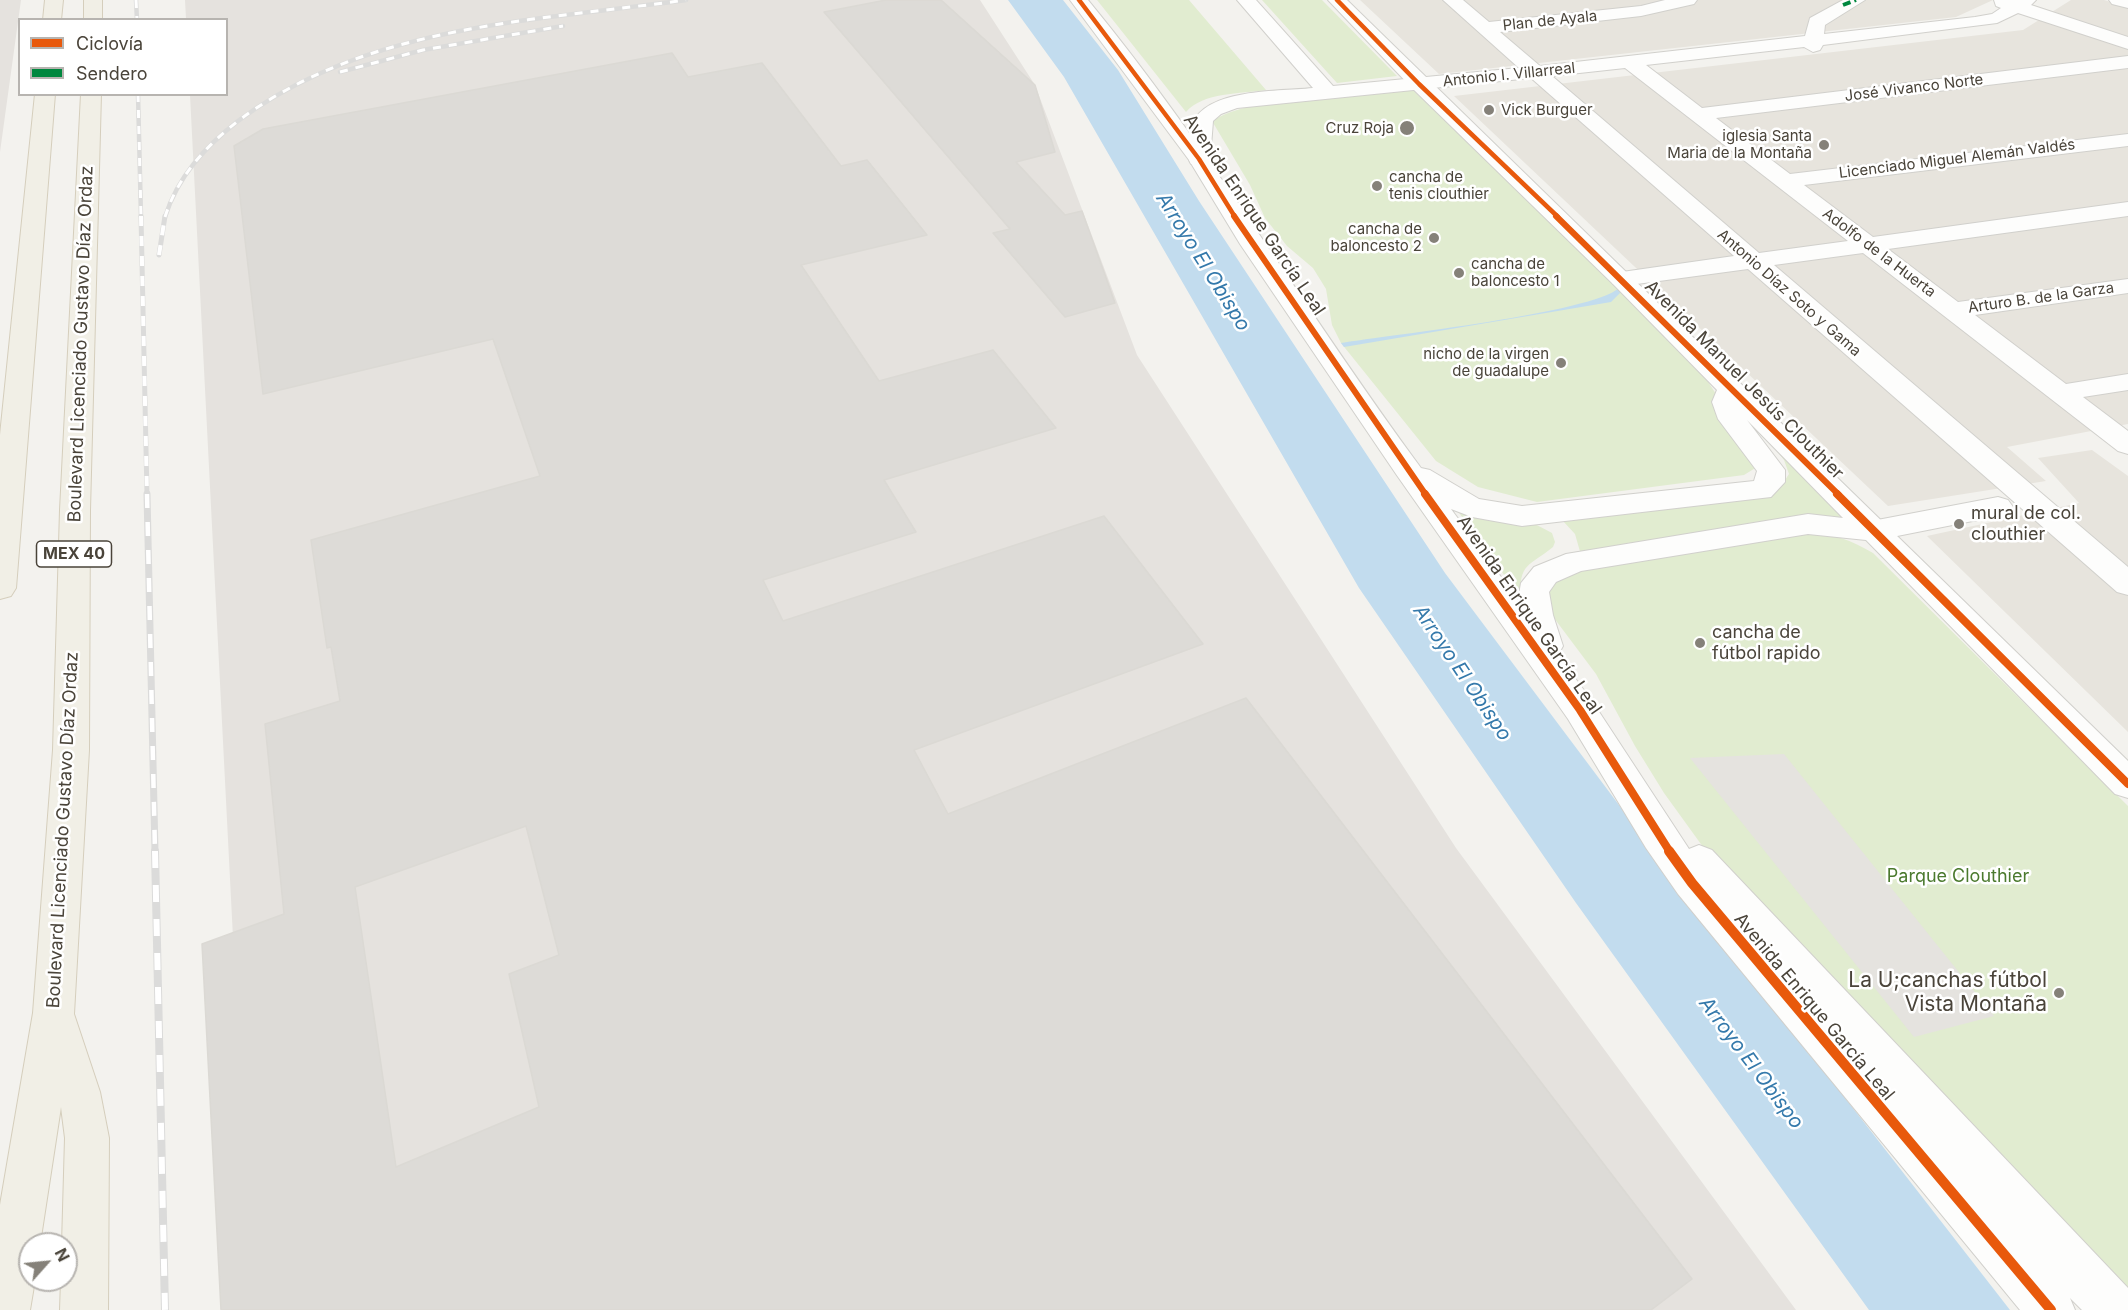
<!DOCTYPE html>
<meta charset="utf-8">
<style>
body{margin:0}
#map{position:relative;width:2128px;height:1310px;overflow:hidden;background:#f3f2ee;font-family:Inter,sans-serif}
canvas{display:block}
.legend{position:absolute;left:18px;top:18px;width:210px;height:78px;box-sizing:border-box;background:#fff;border:2px solid #b7b4b0;margin:0;padding:8px 10px;list-style:none;font-size:18px;color:#4a443a}
.legend li{display:flex;align-items:center;gap:12px;height:30px}
.legend b{width:30px;border:2px solid #b7b4b0}
.north{position:absolute;left:18px;top:1232px;width:60px;height:60px;box-sizing:border-box;background:#fff;border:2px solid #b7b4b0;border-radius:50%;rotate:63deg;font-size:16px;font-weight:700;line-height:24px;text-align:center;color:#4a443a}
.north::after{content:'';display:block;margin:auto;width:21px;height:27px;background:#858179;clip-path:polygon(50% 0,100% 100%,50% 72%,0 100%)}
</style>
<div id="map">
<canvas width="2128" height="1310"></canvas>
<ul class="legend">
<li><b style="height:8px;background:#e8590c"></b>Ciclovía</li>
<li><b style="height:8px;background:#00873e"></b>Sendero</li>
</ul>
<div class="north">N</div>
</div>
<script>
const context = document.querySelector('canvas').getContext('2d');
context.lineJoin = 'round';
function paint(path, color) {
  context.fillStyle = color;
  context.fill(path, 'evenodd');
}
function strokePath(path, color, width, dash) {
  context.strokeStyle = color;
  context.lineWidth = width;
  context.lineCap = dash ? 'butt' : 'round';
  context.setLineDash(dash || []);
  context.stroke(path);
}
function label(font, color, halo, rows, align = 'center') {
  context.font = font + ' Inter,sans-serif';
  context.lineWidth = 5;
  context.setLineDash([]);
  context.textBaseline = 'middle';
  context.strokeStyle = halo;
  context.fillStyle = color;
  for (const [text, x, y, turn = 0] of rows) {
    context.save();
    context.translate(x, y);
    context.rotate((+turn || 0) * Math.PI / 180);
    context.textAlign = isNaN(turn) ? turn : align;
    if (halo) context.strokeText(text, 0, 0);
    context.fillText(text, 0, 0);
    context.restore();
  }
}
const residential = new Path2D(`
 M1360,0H1993L1956,17L1439,74Z
 M2071,0H2104L2128,7V424L2007,447L2046,481L1888,506L1454,96L2023,30Z
 M2092,450L2128,476V732L1927,536L2079,503L2038,458Z`);
const industrial = new Path2D(`
 M0,0H21L0,152Z
 M185,0H980L1035,85L1137,355L1456,848L1796,1310H252L190,95L226,94V20L186,19Z`);
const green = new Path2D(`
 M1097,0H1189L1266,90C1241,94 1203,92 1186,112Z
 M1262,0H1322L1397,76L1337,83Z
 M1412,89L1622,291L1705,377L1752,450L1757,467L1744,475L1537,502L1478,487L1436,461L1341,343L1332,325L1326,289L1313,268L1287,246L1265,218L1250,185L1212,121C1253,95 1361,94 1412,89Z
 M1752,420L1855,522L1581,555L1575,534L1562,520L1783,483L1789,474L1784,460Z
 M1457,510L1492,521L1533,523L1552,533L1555,542L1553,547C1530,566 1518,563 1521,598Z
 M1807,533C1833,533 1851,540 1873,553L2128,806V1307L1711,858L1664,793L1635,746L1596,674L1545,606L1541,590L1558,574Z`);
const parking = new Path2D(`
 M1784,754L1994,1016L1914,1037L1690,758Z`);
const water = new Path2D(`
 M1008,0H1063L1118,70L1199,201L1445,573L1667,869L2010,1310H1869L1576,903L1359,588L1064,77Z
 M1619,288L1622,291L1611,302L1344,347L1341,343C1390,335 1591,313 1619,288Z`);
const building = new Path2D(`
 M886,0H941L1035,85L1055,152L1016,162L1065,215L1082,211L1115,303L1065,317L993,233L1010,229L824,12Z
 M672,53L688,77L762,63L841,166L867,160L927,235L801,265L879,381L993,350L1056,428L884,480L916,532L763,580L783,621L1104,516L1203,644L914,750L948,814L1246,698L1692,1279L1651,1310H221L202,944L284,914L265,724L340,701L331,647L327,648L311,540L540,476L493,339L263,394L234,146L263,129ZM526,826L559,955L509,974L539,1107L396,1167L355,887Z`);
const minor = new Path2D(`
 M1237,0H1256L1333,86L1519,68L1443,0H1463L1489,22L1641,6L1665,0H1697L1694,4L1641,16L1500,32L1540,66L1805,36L1810,18L1843,0H1865L1825,25L1824,34L1975,17L1992,14L2001,8L1996,6L1994,0H2036L2031,5L2128,37V49L2018,13L1997,23L1823,45L1820,50L1813,52L1804,47L1646,65L1702,108L2128,56V68L1716,118L1790,174L2128,134V146L1804,185L1873,237L2128,202V216L1888,249L1958,302L2128,279V293L1975,315L2066,384L2128,374V390L2083,397L2128,431V454L2118,451L1863,253L1774,265L2128,567V595L2117,592L1748,269L1622,286L1613,284L1610,279L1613,274L1622,272L1734,256L1531,78L1237,108L1221,114L1213,121L1210,159L1207,164H1191C1186,156 1188,145 1189,136C1193,87 1276,92 1313,88ZM1625,68L1848,241L1759,253L1552,76Z
 M1998,497L2008,500L2013,507L2008,514L1872,541L1861,538L1857,531L1861,524L1872,521Z`);
const tertiary = new Path2D(`
 M1070,0H1088C1210,148 1307,314 1421,468L1430,470L1479,499L1522,506L1754,481L1757,471L1718,419L1712,402L1717,390L1613,284L1412,88L1328,0H1347L2128,761V798L2115,794L1866,540L1808,534L1581,571L1556,582L1549,592L1553,615L1563,646L1558,655L1592,701L1689,849L1699,845L1712,850L2128,1288V1310H2082L2070,1298L2075,1310H2020L1678,894L1646,848L1568,719L1396,474L1240,244L1189,160ZM1747,420L1843,518L1808,514L1566,554L1534,567L1521,583L1518,600L1451,509L1472,517L1522,526L1771,497L1785,482V470Z
 M2109,0H2128V8L2112,4Z`);
const primary = new Path2D(`
 M45,0H63L61,20H43Z
 M84,0H102V20H84Z
 M35,94H55L16,588L11,596L0,599V435Z
 M81,94H101L90,510L89,750L74,1014L100,1092L109,1138L108,1310H60L61,1280H66V1244H62L65,1138L61,1107L40,1244H30V1280H35L30,1310H0V1205L33,1013L53,750L60,510Z`);
const railFar3 = new Path2D(`
 M136,0L137,20
 M340,72L423,50L563,26
 M138,94L141,217
 M165,217C178,176 205,147 238,121C366,25 534,21 686,0`);
const railFar2 = new Path2D(`
 M141,216L147,495
 M159,255L165,216`);
const railFar1 = new Path2D(`
 M147,494L155,852`);
const rail = new Path2D(`
 M155,851L165,1310`);
const quiet = new Path2D(`
 M1843,5L1856,0`);
const cyclewayFar3 = new Path2D(`
 M1079,0L1199,159L1235,217
 M1337,0L1419,84L1558,217`);
const cyclewayFar2 = new Path2D(`
 M1234,216L1426,495
 M1556,216L1839,495`);
const cyclewayFar1 = new Path2D(`
 M1425,494L1580,710L1670,852
 M1837,494L2128,784`);
const cycleway = new Path2D(`
 M1669,851L1692,883L2051,1310`);
const markers = [
 [1489,110,6,"#858179"],
 [1407,128,8,"#858179"],
 [1824,145,6,"#858179"],
 [1377,186,6,"#858179"],
 [1434,238,6,"#858179"],
 [1459,273,6,"#858179"],
 [1561,363,6,"#858179"],
 [1959,524,6,"#858179"],
 [1700,643,6,"#858179"],
 [2059,993,6,"#858179"]
];
const farStreetnames = [
 ["Plan de Ayala",1550,21,-6],
 ["Antonio I. Villarreal",1509,75,-6],
 ["José Vivanco Norte",1914,88,-7],
 ["Licenciado Miguel Alemán Valdés",1957,159,-7],
 ["Adolfo de la Huerta",1879,253,37],
 ["Antonio Díaz Soto y Gama",1789,293,41],
 ["Arturo B. de la Garza",2041,298,-8]
];
const farPoinames = [
 ["Vick Burguer",1501,110,"left"],
 ["Cruz Roja",1394,128],
 ["iglesia Santa",1812,136],
 ["Maria de la Montaña",1812,153],
 ["cancha de",1389,177,"left"],
 ["tenis clouthier",1389,194,"left"],
 ["cancha de",1422,229],
 ["baloncesto 2",1422,246],
 ["cancha de",1471,264,"left"],
 ["baloncesto 1",1471,281,"left"],
 ["nicho de la virgen",1549,354],
 ["de guadalupe",1549,371]
];
const shields = [
 [74,554,75]
];
const shieldNames = [
 ["MEX 40",74,554]
];
const streetNames = [
 ["Avenida Enrique García Leal",1254,215,56],
 ["Boulevard Licenciado Gustavo Díaz Ordaz",81,344,-88],
 ["Avenida Manuel Jesús Clouthier",1744,380,45],
 ["Avenida Enrique García Leal",1529,615,55],
 ["Boulevard Licenciado Gustavo Díaz Ordaz",63,830,-87],
 ["Avenida Enrique García Leal",1814,1007,50]
];
const poiNames = [
 ["mural de col.",1971,514],
 ["clouthier",1971,535],
 ["cancha de",1712,633],
 ["fútbol rapido",1712,654]
];
const parkNames = [
 ["Parque Clouthier",1958,877]
];
const waterNames = [
 ["Arroyo El Obispo",1203,262,58],
 ["Arroyo El Obispo",1462,673,56],
 ["Arroyo El Obispo",1751,1063,53]
];
const nearPoinames = [
 ["La U;canchas fútbol",2047,981],
 ["Vista Montaña",2047,1005]
];
paint(residential, '#e7e4dd');
paint(industrial, '#e5e2de');
paint(green, '#e1ecd0');
paint(parking, '#e5e3df');
paint(water, '#c2dcee');
paint(building, '#dddbd7');
strokePath(building, '#dbd9d4', 1.5);
strokePath(minor, '#d1d0cc', 2);
strokePath(tertiary, '#d1d0cc', 2);
strokePath(primary, '#d5cebc', 2);
paint(minor, '#fdfdfc');
paint(tertiary, '#fdfdfc');
paint(primary, '#f1efe6');
strokePath(railFar3, '#dbdbda', 4.5);
strokePath(railFar2, '#dbdbda', 5);
strokePath(railFar1, '#dbdbda', 7);
strokePath(rail, '#dbdbda', 8);
strokePath(railFar3, '#fff', 3, [8]);
strokePath(railFar2, '#fff', 4, [10]);
strokePath(railFar1, '#fff', 4.5, [14]);
strokePath(rail, '#fff', 6, [17]);
strokePath(quiet, '#00873e', 4, [8, 4]);
strokePath(cyclewayFar3, '#e8590c', 4.5);
strokePath(cyclewayFar2, '#e8590c', 6);
strokePath(cyclewayFar1, '#e8590c', 8);
strokePath(cycleway, '#e8590c', 10);
for (const [x, y, r, color] of markers) {
  const dot = new Path2D();
  dot.arc(x, y, r, 0, 2 * Math.PI);
  context.fillStyle = color;
  context.fill(dot);
  strokePath(dot, '#fff', 2);
}
label('15px', '#4a443a', '#fff', farStreetnames);
label('15px', '#4a443a', '#fff', farPoinames, 'right');
for (const [x, y, w] of shields) {
  const box = new Path2D();
  box.roundRect(x - w / 2, y - 13, w, 26, 4.5);
  context.fillStyle = '#fff';
  context.fill(box);
  strokePath(box, '#4a443a', 1.5);
}
label('bold 16px', '#4a443a', null, shieldNames);
label('18px', '#4a443a', '#fff', streetNames);
label('18px', '#4a443a', '#fff', poiNames, 'left');
label('18px', '#4b7a2e', '#fff', parkNames);
label('italic 20px', '#3479ab', '#fff', waterNames);
label('21px', '#4a443a', '#fff', nearPoinames, 'right');
</script>
